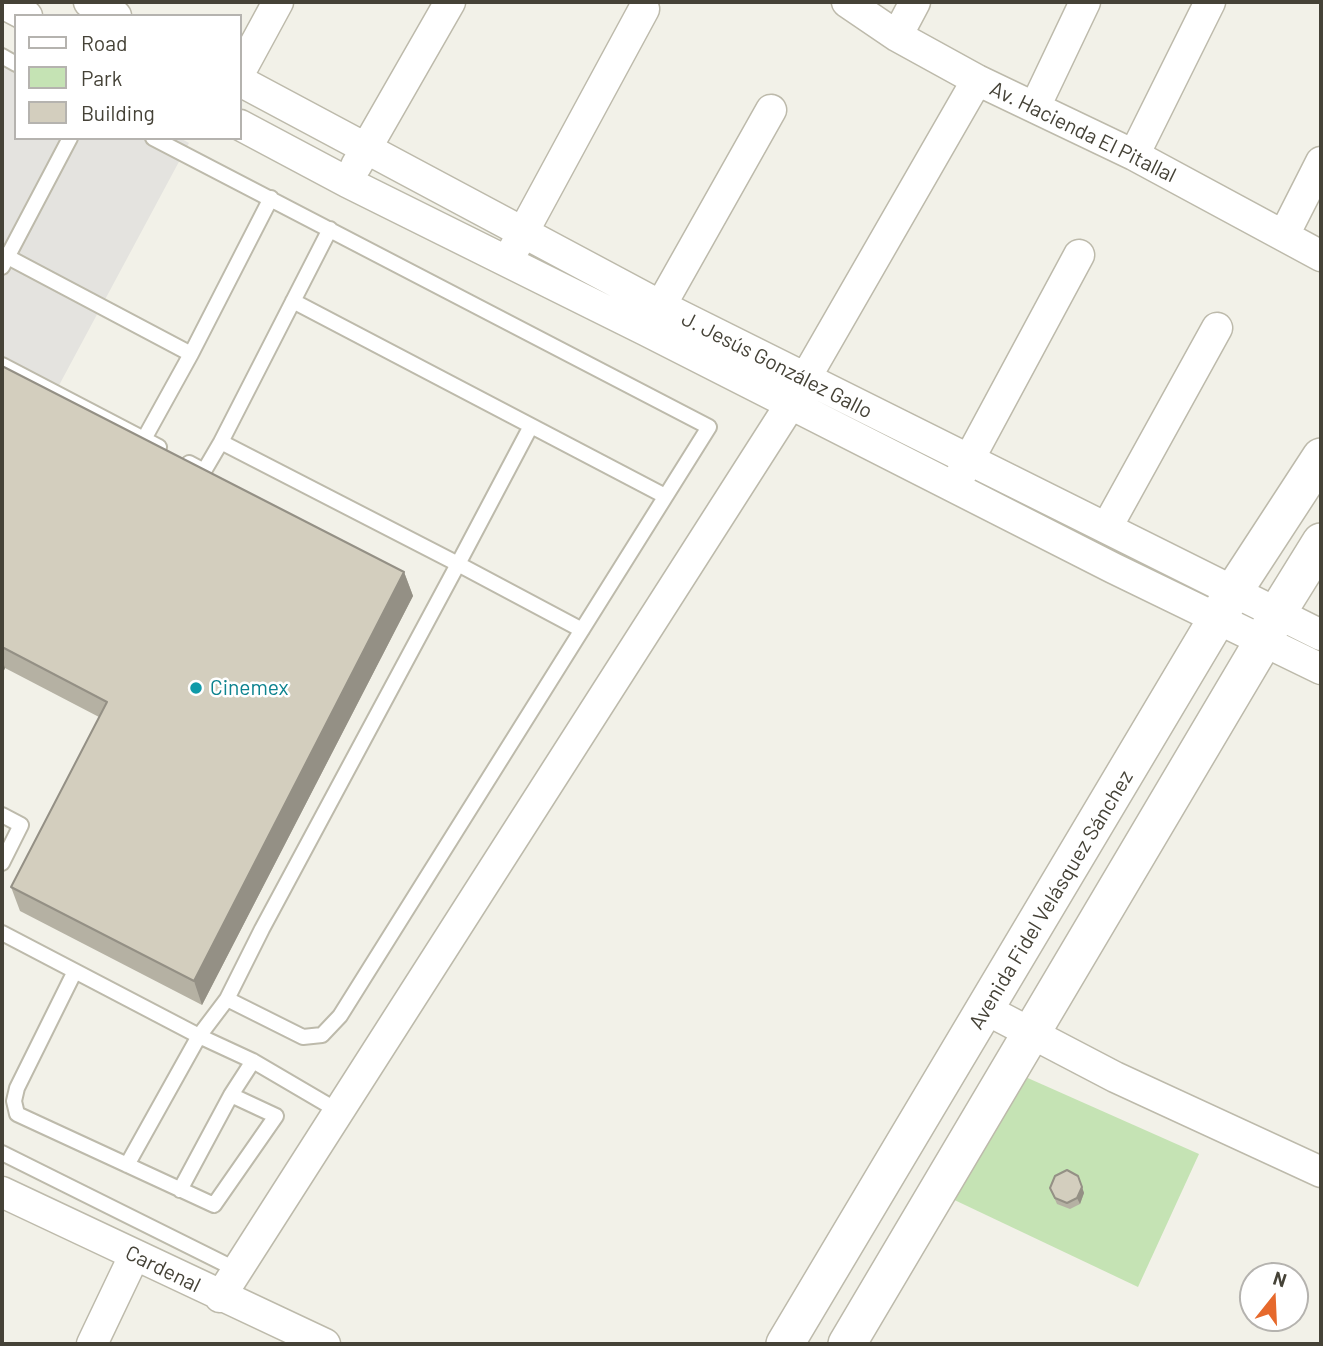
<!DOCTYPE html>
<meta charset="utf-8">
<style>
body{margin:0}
#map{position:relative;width:1323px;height:1346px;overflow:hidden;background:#f2f1e8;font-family:Barlow,sans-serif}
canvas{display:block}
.frame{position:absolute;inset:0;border:4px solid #454237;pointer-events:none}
.legend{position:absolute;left:14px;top:14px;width:228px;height:126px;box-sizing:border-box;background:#fff;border:2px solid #b5b3af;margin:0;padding:9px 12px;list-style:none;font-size:21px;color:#454237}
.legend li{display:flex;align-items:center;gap:14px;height:35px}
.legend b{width:35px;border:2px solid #b5b3af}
.north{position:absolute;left:1239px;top:1262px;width:70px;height:70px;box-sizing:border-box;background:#fff;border:2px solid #b5b3af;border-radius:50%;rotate:18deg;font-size:19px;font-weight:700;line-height:28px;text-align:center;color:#454237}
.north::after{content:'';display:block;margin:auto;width:24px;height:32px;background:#e6692c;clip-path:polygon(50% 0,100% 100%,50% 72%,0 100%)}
</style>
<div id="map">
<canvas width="1323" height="1346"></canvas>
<div class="frame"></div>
<ul class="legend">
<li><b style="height:9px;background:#fff"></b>Road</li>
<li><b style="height:19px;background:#c5e3b4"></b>Park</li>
<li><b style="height:19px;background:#d3cebe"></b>Building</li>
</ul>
<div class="north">N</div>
</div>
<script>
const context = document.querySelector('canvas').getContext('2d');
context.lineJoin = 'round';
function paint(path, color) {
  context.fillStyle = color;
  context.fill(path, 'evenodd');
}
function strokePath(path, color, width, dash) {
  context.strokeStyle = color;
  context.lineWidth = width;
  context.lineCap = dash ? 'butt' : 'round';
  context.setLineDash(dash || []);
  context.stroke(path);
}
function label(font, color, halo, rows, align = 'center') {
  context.font = font + ' Barlow,sans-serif';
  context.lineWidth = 5;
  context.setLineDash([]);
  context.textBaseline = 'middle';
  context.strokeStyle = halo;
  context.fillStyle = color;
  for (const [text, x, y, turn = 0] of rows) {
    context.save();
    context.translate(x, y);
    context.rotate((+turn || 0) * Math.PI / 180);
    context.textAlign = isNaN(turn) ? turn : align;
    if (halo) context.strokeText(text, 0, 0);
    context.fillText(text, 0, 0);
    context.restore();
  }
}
const green = new Path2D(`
 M1021,1075L1199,1154L1138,1287L946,1196Z`);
const parking = new Path2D(`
 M2,47L16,55V138H180L189,143L57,389L2,360Z`);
const service = new Path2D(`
 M2,56L16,64
 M153,138L709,427L340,1016L322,1035L303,1037L227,999
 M2,254L191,354
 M2,267L70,138
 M293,301L665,496
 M2,365L159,447
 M531,426L458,564L582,630
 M144,439L191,354L271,198
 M221,442L330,229
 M2,815L21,825L2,863
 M2,933L199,1036L253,1061L340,1112
 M75,971L17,1088L14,1101L17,1114L214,1205L276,1116L231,1095
 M2,1153L237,1270
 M127,1165L199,1036L227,999L262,929L458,564L221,442L204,471L189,463
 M180,1190L231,1095L253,1061`);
const minor = new Path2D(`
 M89,2L116,16
 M847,2L897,36L977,80L1134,155L1321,256
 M2,3L27,16
 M897,36L915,2
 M240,72L278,2
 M240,81L661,306L1321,635
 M1035,107L1085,2
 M240,125L347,182L647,331L1113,568L1321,669
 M1134,155L1210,2
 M356,166L450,2
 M1284,235L1321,162
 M514,249L644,9
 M651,323L771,110
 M959,478L1079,255
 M1107,527L1217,328
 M985,1009L1115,1077L1321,1172
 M2,1192L325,1344
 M220,1297L790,405L977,80
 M92,1344L134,1256`);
const tertiary = new Path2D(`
 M785,1344L1233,592L1321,457
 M847,1344L1264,640L1277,613L1321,542`);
const wall = new Path2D(`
 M2,366L404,572L413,596L202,1005L20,911L11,887L99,717L5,668L2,675Z
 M1078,1176L1084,1193L1080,1204L1070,1209L1057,1204L1050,1188Z`);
const shadedWall = new Path2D(`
 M404,572L413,596L202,1005L194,981Z
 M2,659L5,668L2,675Z
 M1082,1187L1084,1193L1080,1204L1077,1198Z`);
const building = new Path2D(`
 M2,366L404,572L194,981L11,887L107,702L2,647Z
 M1067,1170L1078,1176L1082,1187L1077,1198L1067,1203L1055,1198L1050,1188L1055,1176Z`);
const markers = [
 [196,688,7,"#0f9aa8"]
];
const streetNames = [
 ["Av. Hacienda El Pitallal",1083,132,26],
 ["J. Jesús González Gallo",777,365,27],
 ["Avenida Fidel Velásquez Sánchez",1051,900,-59],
 ["Cardenal",163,1269,26]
];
const cultureNames = [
 ["Cinemex",210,688]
];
paint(green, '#c5e3b4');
paint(parking, '#e4e3df');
strokePath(service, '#bdbaab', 18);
strokePath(minor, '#bdbaab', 33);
strokePath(tertiary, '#bdbaab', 40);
strokePath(service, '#fff', 14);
strokePath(minor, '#fff', 30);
strokePath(tertiary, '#fff', 37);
paint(wall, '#b5b1a3');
paint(shadedWall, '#949085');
paint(building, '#d3cebe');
strokePath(building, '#949085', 2);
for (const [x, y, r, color] of markers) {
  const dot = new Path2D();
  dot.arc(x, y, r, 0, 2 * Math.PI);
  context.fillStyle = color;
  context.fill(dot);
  strokePath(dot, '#fff', 2.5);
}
label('21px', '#454237', '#fff', streetNames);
label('21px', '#0d838f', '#fff', cultureNames, 'left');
</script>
